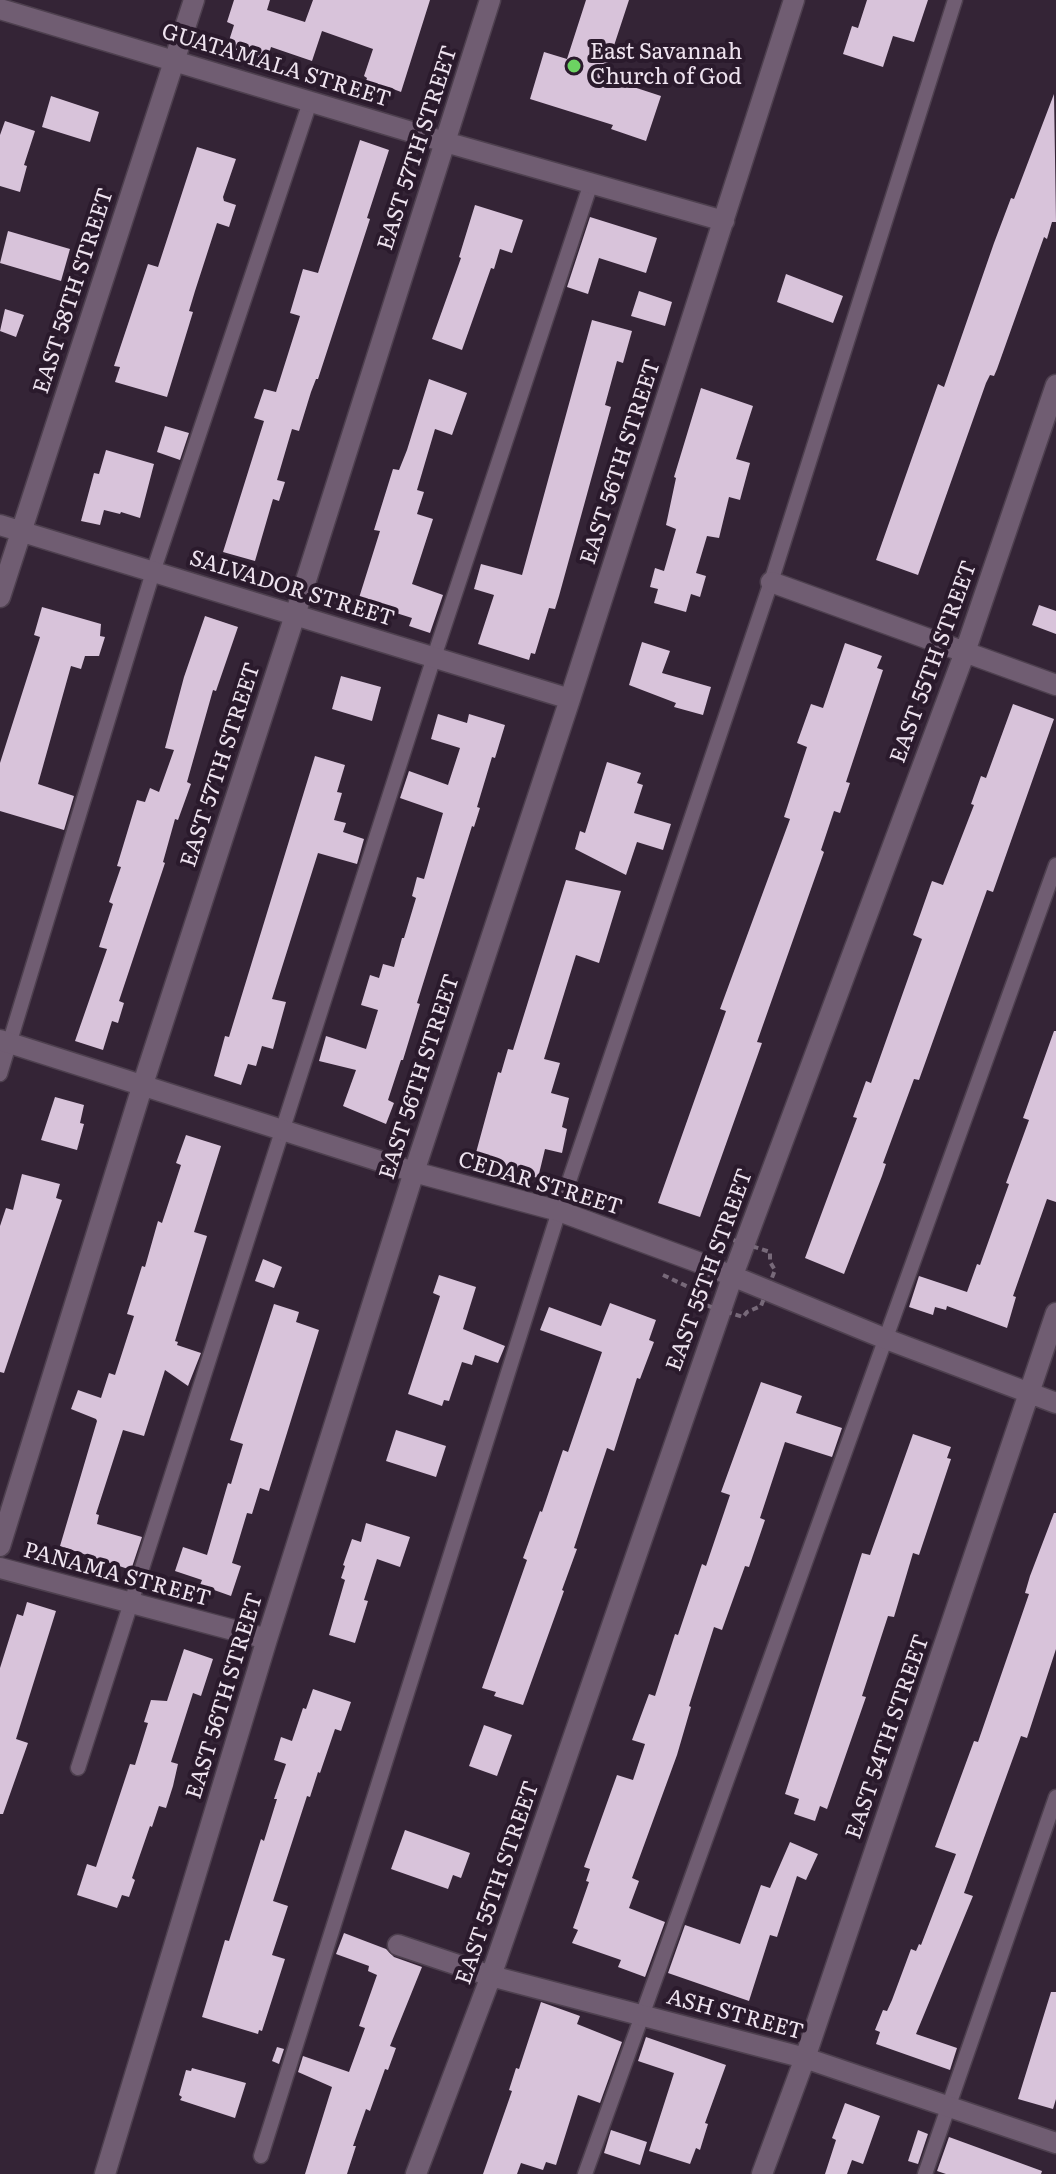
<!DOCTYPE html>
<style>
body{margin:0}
canvas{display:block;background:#342436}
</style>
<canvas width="1056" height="2174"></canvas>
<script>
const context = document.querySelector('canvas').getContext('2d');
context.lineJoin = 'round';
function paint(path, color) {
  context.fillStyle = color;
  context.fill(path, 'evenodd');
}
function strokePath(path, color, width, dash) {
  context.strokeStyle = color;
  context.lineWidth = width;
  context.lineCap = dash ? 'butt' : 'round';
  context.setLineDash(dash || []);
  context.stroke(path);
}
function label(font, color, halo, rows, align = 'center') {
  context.font = font + ' Literata,serif';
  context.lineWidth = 8;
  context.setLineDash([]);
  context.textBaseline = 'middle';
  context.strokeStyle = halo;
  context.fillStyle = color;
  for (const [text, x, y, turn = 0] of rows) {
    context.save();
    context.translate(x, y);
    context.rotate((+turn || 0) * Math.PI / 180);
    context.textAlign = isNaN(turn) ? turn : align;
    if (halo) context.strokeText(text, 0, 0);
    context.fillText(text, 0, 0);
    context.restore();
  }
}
const building = new Path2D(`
 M234,0H270L267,10L305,22L313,0H430L401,92L388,87L384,100L362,93L367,78L364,76L373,49L322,31L312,61L271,47L267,60L227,47L234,25L227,22Z
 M586,0H629L605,73L608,74L606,78L661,96L646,141L611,129L613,125L530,99L544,52L567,59Z
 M867,0H928L914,42L893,36L883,67L843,54L852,26L858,28Z
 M1054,94L1056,222H1052L1047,239L1044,237L997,369L994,376L990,375L986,383L918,575L876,560L938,384L944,387L994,243L1011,198L1014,199Z
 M51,96L99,112L90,142L42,127Z
 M5,121L35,131L24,165L27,166L20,192L0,186V135Z
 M360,140L389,150L367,218L370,219L318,379H316L311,392L299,431L292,429L277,480L285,482L279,501L273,499L255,561L223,552L264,421L254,418L264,389L276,392L300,316L290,313L303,269L318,273Z
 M197,147L236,159L223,197L224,201L236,205L229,227L217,223L195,291L189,311L193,312L167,397L115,382L120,367L114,366L148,264L158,267Z
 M475,205L523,220L512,253L500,249L494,269L491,268L462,350L432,339L461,258L459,257Z
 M590,217L657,238L646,273L599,258L588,294L567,287Z
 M8,231L70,249L61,281L0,263Z
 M786,274L843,296L833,323L777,302Z
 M639,291L672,302L665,326L631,316Z
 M5,309L24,315L16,337L0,331Z
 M592,320L632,331L623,363L617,361L605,405L611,407L559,596L555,609L549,608L535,654L531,653L529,660L478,644L494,595L474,589L481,564L522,575Z
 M429,379L467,393L452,435L435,429L417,490L424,492L417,514L433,519L412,584L443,595L430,633L409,626L412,618L358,601L380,531L374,530L393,469L399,470L407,450Z
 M701,388L753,406L736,459L750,463L740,500L729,497L719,538L707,536L696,573L706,576L700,597L691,594L686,612L654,603L658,589L650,587L655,568L664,571L676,529L666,525L676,478L674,477Z
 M165,426L189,433L180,460L157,452Z
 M106,450L154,464L140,518L121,512L120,514L104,510L100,525L81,521L94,473L99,474Z
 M1039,605L1056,611V634L1032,625Z
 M42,607L101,624L100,636L105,637L99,656H85L81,669L71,666L38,784L74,796L64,830L0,811V763L40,637L34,635Z
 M205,616L238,627L216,691L213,690L187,782L191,784L178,820L175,819L163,862L165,863L119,1001L124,1003L118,1023L112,1021L103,1050L75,1041L107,949L99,947L113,904L109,902L121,867L117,866L137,800L145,802L150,788L159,792L174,750L165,748L184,677Z
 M642,642L670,651L662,673L711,687L703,715L674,707L676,703L629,685Z
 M845,643L882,656L877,668L883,670L846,782L850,783L840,813L834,811L821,850L824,852L757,1042L762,1043L700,1217L658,1203L726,1011L720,1009L790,819L784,817L807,747L797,743L811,704L823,708Z
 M341,676L381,687L372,721L332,709Z
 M1013,704L1054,719L993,892L987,890L919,1080L914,1079L883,1163L886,1164L882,1176L844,1274L805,1258L857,1118L853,1117L866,1081L871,1083L922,939L913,935L932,881L943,885L974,805L971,804L981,776L986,778Z
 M438,714L467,723L469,714L505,725L495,758L492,757L477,807L480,808L474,827L472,826L417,1003L420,1004L403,1060H401L388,1100L394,1103L386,1124L343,1106L356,1070L319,1061L326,1036L366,1049L378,1010L361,1005L370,975L379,978L383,964L394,967L402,938H404L416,898L412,896L417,877L424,879L443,813L400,798L409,771L448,785L460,748L431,739Z
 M315,756L345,765L337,792L342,793L334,820L346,823L343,832L364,839L357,864L318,853L272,999L286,1002L273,1049L262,1046L256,1066L248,1064L241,1085L214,1076L225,1036L229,1037Z
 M607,762L641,773L637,783L643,785L634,813L671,824L663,850L637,842L626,875L575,849L580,831L585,833Z
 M566,880L621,891L599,963L576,955L544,1059L560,1063L551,1093L569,1098L562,1127L567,1129L562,1153L545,1149L538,1178L474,1160L498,1072L501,1073L508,1049L513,1050Z
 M1054,1031H1056V1202L1047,1199L1013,1296L1016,1297L1007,1328L947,1306L946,1310L935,1307L933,1315L909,1307L919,1276L967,1292L977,1264L980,1265L1009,1184L1006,1183L1029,1120L1023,1118Z
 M55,1097L84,1105L80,1123L84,1124L77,1150L41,1140Z
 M186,1135L221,1146L194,1232L207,1236L175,1341L178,1342L177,1345L201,1353L188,1386L165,1370L144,1436L123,1430L96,1514L99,1515L97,1524L142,1537L131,1570L60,1546L97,1421L96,1419L71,1409L78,1390L101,1398L109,1373L115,1375L134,1316L127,1314L142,1266L145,1267L158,1221L162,1223L181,1165L176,1163Z
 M22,1174L60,1184L56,1198L62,1200L4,1373L0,1372V1226L6,1208L13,1210Z
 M263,1259L282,1267L274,1288L255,1281Z
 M439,1275L476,1287L463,1329L505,1346L498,1363L475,1355L472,1365L462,1362L449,1401L444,1400L442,1406L408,1394L440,1296L433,1293Z
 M610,1303L656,1320L649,1340L654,1342L640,1379L637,1378L614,1451L607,1448L574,1548L577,1549L562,1590L564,1591L523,1705L494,1696L496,1692L482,1688L527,1560L523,1558L540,1511L542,1512L563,1450L568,1452L602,1352L540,1330L549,1307L601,1326Z
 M274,1304L299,1312L296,1322L319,1330L269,1491L260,1488L252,1514L247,1513L232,1563L241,1566L231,1596L200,1585L202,1580L175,1571L183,1547L207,1555L228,1483L231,1484L243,1444L230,1440Z
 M761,1382L802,1396L796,1413L842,1428L832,1457L785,1442L760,1518L765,1520L749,1567L745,1566L722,1630L714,1627L689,1706L691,1707L677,1755L632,1878L639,1881L629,1908L665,1922L645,1977L618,1967L621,1960L572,1943L578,1930L573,1928L589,1882L586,1881L590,1869L584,1867L617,1775L633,1780L645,1744L632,1740L649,1694L655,1696L675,1634L678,1635L702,1564L706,1566L730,1495L721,1492Z
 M396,1430L446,1446L436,1477L386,1461Z
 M913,1434L951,1447L947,1458L951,1459L919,1555L913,1553L894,1617L888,1616L862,1696L866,1697L827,1809L820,1806L815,1821L794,1814L799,1799L785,1794L862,1553L870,1555Z
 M1054,1513H1056V1649L1027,1738L1021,1736L964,1893L973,1896L916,2034L957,2048L950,2070L876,2044L880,2032L875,2030L883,2010L887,2011L892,2000L911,1949L916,1951L919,1944L921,1945L956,1854L935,1847L974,1741L978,1742L1029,1594L1025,1593L1030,1576Z
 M366,1523L410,1537L400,1567L377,1559L364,1600L368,1601L355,1643L329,1635L345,1580L341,1578L345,1566L343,1565L352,1539L361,1542Z
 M27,1602L56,1611L16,1739L28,1743L3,1814H0V1668L17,1614L23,1616Z
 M184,1649L213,1659L201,1696L193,1693L171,1762L178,1764L173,1786L166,1808L159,1806L152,1827L150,1826L132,1878L135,1880L129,1897L122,1895L117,1908L77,1895L87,1864L96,1867L130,1764L135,1765L148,1723L144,1722L151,1700L167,1701Z
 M313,1689L351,1702L341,1731L335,1729L320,1773L318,1772L310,1797L307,1796L273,1901L288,1906L272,1955L285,1959L262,2031L259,2030L258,2034L202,2017L225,1940L229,1941L261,1839L264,1841L277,1799H274L286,1764L274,1760L281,1737L292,1741L303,1708L306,1709Z
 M484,1725L512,1735L497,1776L469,1766Z
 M405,1830L470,1853L461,1878L453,1875L448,1889L391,1869Z
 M790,1842L818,1854L806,1880L797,1876L777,1937L770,1935L749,2001L668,1973L685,1925L740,1944L761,1885L770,1888Z
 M344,1933L386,1949L394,1957L422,1967L390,2046L396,2048L388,2070L385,2069L370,2111L366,2109L353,2146H356L347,2174H305L332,2087L298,2072L303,2056L349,2072L365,2028L359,2026L377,1975L368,1971L369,1966L336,1954Z
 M1051,1992H1056V2099L1053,2109L1018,2099Z
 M541,2002L580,2016L577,2024L622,2042L600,2103L578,2095L556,2165L546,2162L543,2170L521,2163L517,2174H483L512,2091L509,2090L516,2068L519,2069Z
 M646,2037L726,2065L705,2123L708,2124L700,2150L696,2148L690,2164L649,2151L674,2073L638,2061Z
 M277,2047L284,2049L279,2064L272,2061Z
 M192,2068L246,2083L235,2118L180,2100L182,2097L179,2095L186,2070L191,2071Z
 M845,2103L880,2116L863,2164L852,2160L847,2174H825L836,2140L832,2138Z
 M611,2130L647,2142L640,2165L604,2153Z
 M918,2130L928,2134L918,2164L908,2161Z
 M949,2137L1042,2171L1041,2174H946L937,2171Z`);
const path = new Path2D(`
 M724,1237L770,1252V1262L775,1270L761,1306L747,1312L743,1317L699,1303L698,1282L710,1244L719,1243Z
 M663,1275L699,1292`);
const service = new Path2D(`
 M0,1074L153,572L310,102
 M78,1768L434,657L591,183
 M261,2156L559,1211L771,582L955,0
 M585,2174L1056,865
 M925,2174L1056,1797`);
const minor = new Path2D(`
 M0,9L445,142L724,221
 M0,525L570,699
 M771,582L1056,685
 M0,597L194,0
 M0,1040L414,1172L559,1211L703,1264L886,1339L1056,1403
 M0,1546L143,1084L295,615L490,0
 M0,1568L267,1639
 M398,1945L491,1976L805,2058L1056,2143
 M105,2174L267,1639L414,1172L570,699L794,0
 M416,2174L491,1976L733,1275L965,652L1056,385
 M762,2174L805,2058L1056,1313`);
const markers = [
 [574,66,8,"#6cd362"]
];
const poiNames = [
 ["East Savannah",590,53],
 ["Church of God",590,78]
];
const streetNames = [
 ["GUATAMALA STREET",276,66,17],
 ["EAST 57TH STREET",418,148,-72],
 ["EAST 58TH STREET",74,291,-72],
 ["EAST 56TH STREET",621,462,-72],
 ["SALVADOR STREET",292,589,17],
 ["EAST 55TH STREET",934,662,-70],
 ["EAST 57TH STREET",221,765,-72],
 ["EAST 56TH STREET",420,1077,-72],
 ["CEDAR STREET",540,1184,17],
 ["EAST 55TH STREET",710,1270,-70],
 ["PANAMA STREET",117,1575,15],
 ["EAST 56TH STREET",225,1696,-73],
 ["EAST 54TH STREET",888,1737,-71],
 ["EAST 55TH STREET",498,1883,-71],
 ["ASH STREET",735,2015,15]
];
paint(building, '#d8c3da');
strokePath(service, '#4e404f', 17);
strokePath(minor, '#4e404f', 23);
strokePath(path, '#776979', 4, [6, 4]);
strokePath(service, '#705d72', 14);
strokePath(minor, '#705d72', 20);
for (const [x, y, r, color] of markers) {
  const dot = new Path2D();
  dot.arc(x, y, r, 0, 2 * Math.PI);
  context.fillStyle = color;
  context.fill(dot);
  strokePath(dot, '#2a1a2c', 3);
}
label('22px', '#eee3ef', '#2a1a2c', poiNames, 'left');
label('22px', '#eee3ef', '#2a1a2c', streetNames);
</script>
